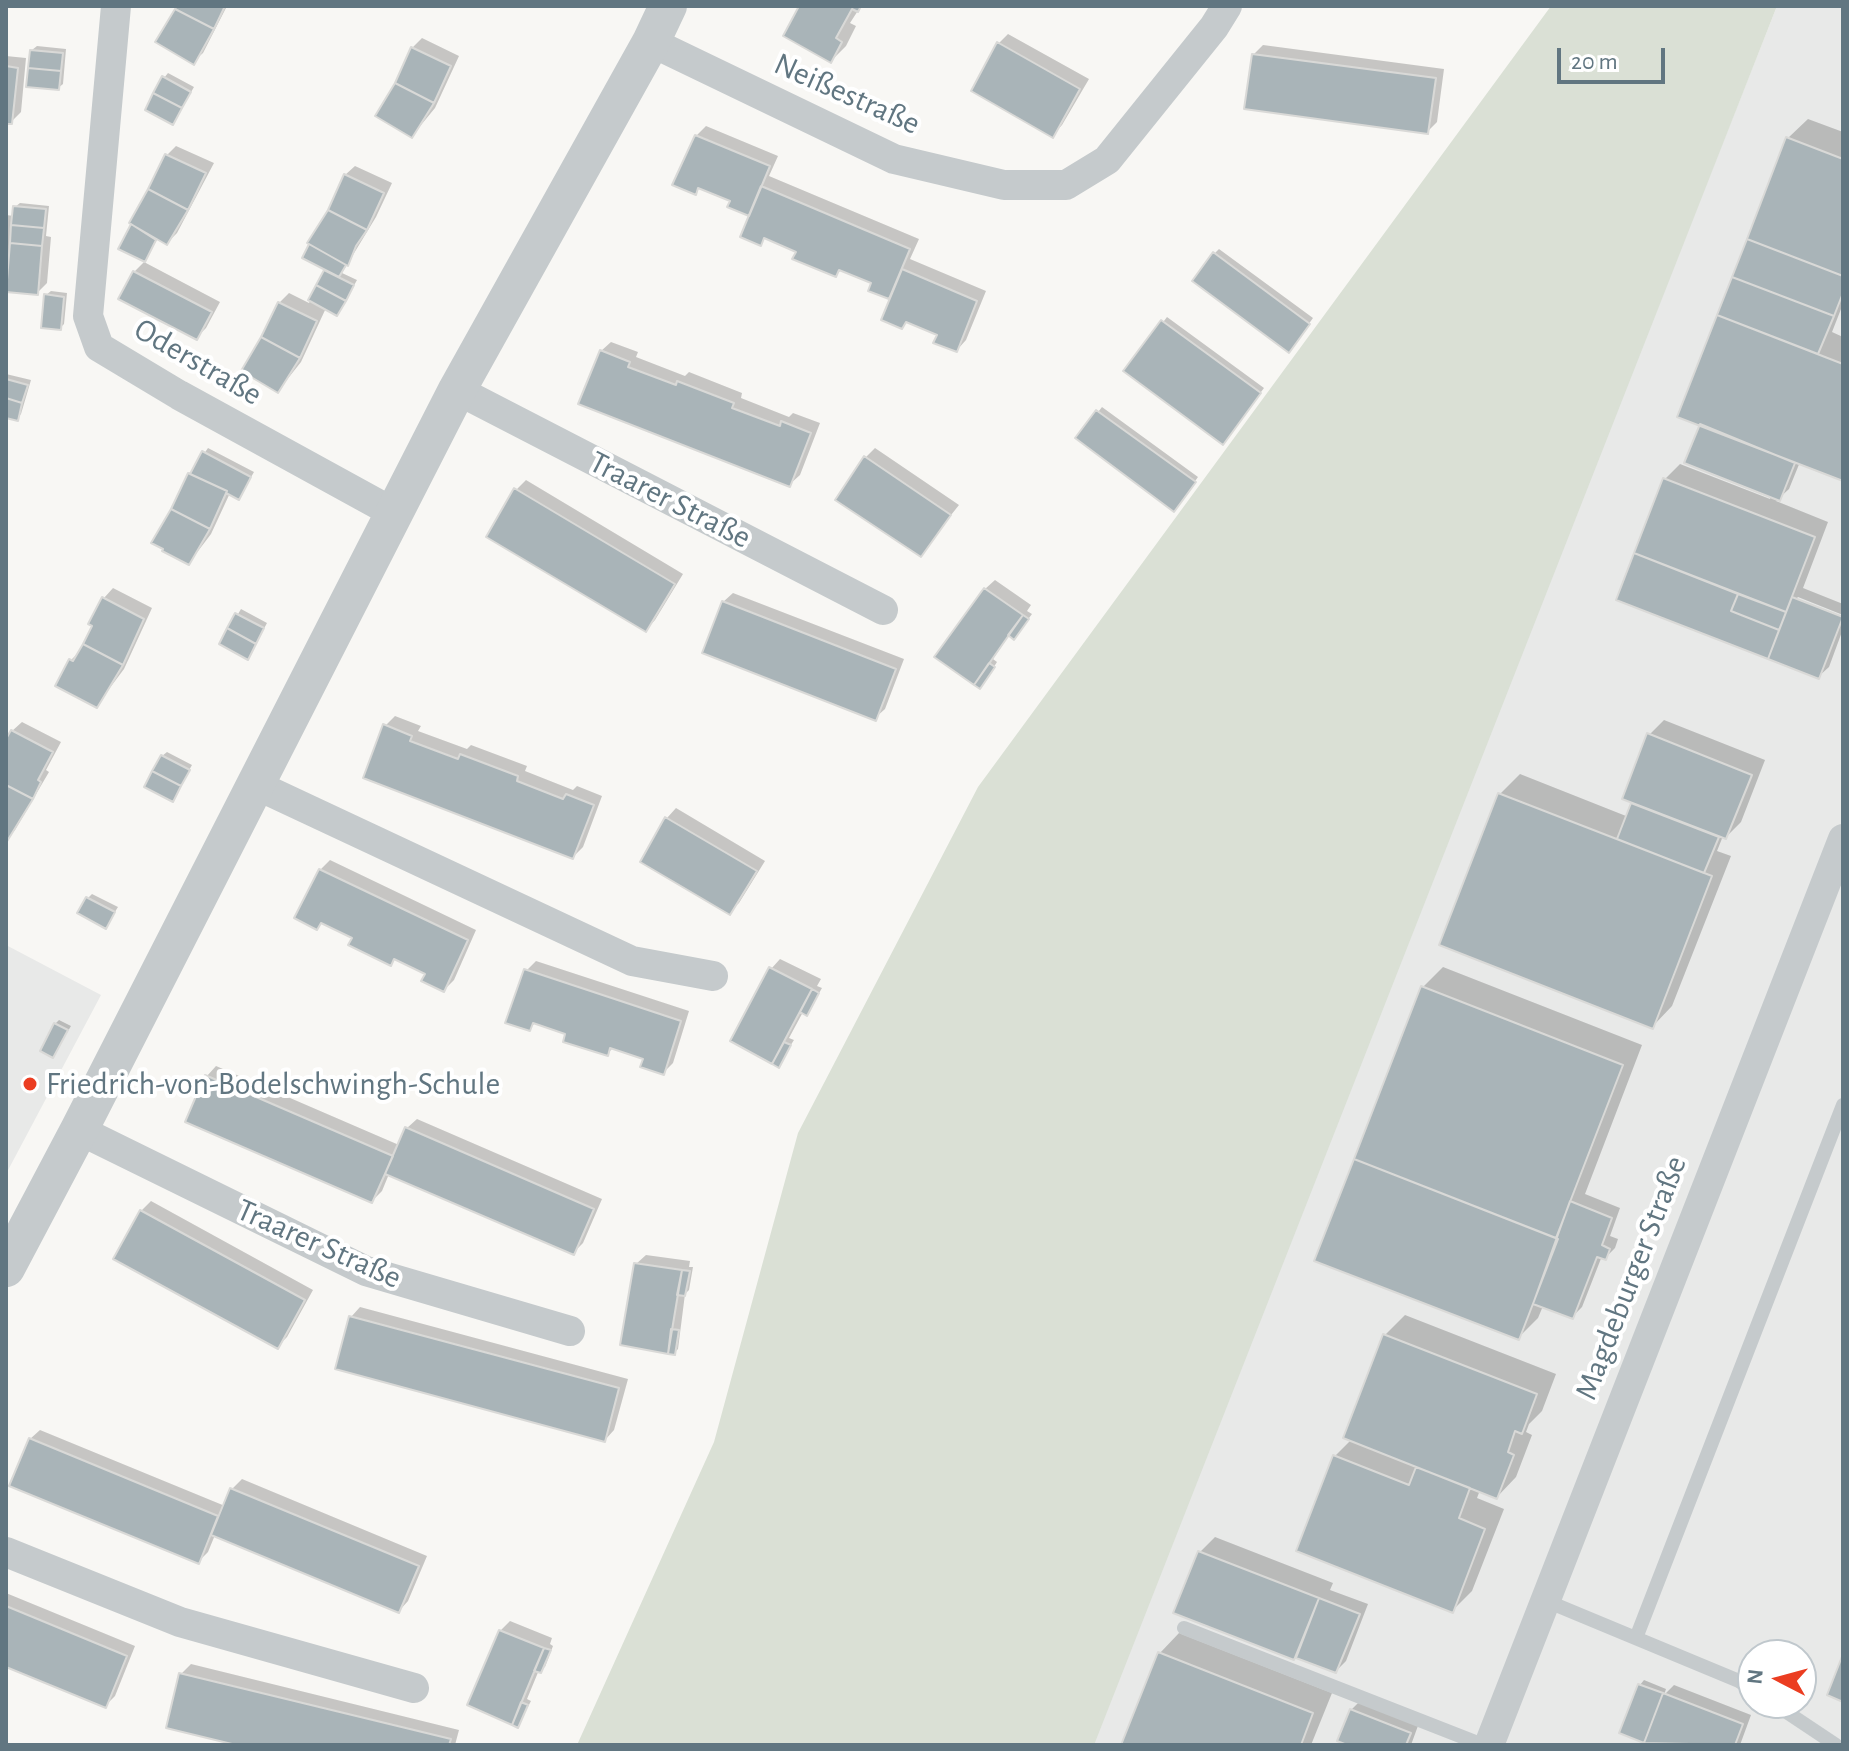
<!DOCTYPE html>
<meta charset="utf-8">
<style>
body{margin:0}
#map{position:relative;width:1849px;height:1751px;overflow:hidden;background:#f8f7f4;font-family:"Alegreya Sans",sans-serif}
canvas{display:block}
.frame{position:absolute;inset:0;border:8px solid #617681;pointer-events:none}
.north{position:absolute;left:1737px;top:1639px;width:80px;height:80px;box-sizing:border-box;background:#fff;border:2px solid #c0c8cd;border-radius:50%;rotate:276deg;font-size:22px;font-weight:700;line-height:32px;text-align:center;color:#617681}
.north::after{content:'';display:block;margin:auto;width:28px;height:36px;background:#eb3d21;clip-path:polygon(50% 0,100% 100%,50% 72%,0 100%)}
.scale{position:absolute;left:1557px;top:48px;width:108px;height:36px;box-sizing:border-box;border:4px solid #617681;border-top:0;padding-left:10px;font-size:24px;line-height:28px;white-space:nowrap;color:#617681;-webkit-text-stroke:6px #fff;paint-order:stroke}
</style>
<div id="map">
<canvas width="1849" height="1751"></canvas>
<div class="frame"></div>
<div class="north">N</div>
<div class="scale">20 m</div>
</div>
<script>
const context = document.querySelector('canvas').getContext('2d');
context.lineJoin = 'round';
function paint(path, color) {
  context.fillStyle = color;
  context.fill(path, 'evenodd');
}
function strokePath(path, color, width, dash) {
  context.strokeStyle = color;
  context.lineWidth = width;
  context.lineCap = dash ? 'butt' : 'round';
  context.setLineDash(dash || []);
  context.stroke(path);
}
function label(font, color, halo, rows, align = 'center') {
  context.font = font + ' "Alegreya Sans",sans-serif';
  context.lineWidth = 8;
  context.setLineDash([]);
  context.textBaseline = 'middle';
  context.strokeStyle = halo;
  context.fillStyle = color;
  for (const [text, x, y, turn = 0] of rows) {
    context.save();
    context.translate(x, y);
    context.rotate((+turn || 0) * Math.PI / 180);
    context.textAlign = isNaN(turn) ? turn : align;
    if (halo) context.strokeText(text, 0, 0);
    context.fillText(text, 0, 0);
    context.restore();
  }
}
const built = new Path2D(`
 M1777,6H1843V1745H1088ZM1753,1655H1801V1703H1753Z
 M6,945L101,995L6,1174Z`);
const green = new Path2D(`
 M1551,6H1777L1094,1745H577L714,1442L798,1133L978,787Z`);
const shadow = new Path2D(`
 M179,6H227L203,53L193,62Z
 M801,6H861L850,23L856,26L846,46L831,61Z
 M1008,34L1089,79L1062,125L1053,135L999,43Z
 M422,38L459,56L435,108L412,136L396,83L412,48Z
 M1263,45L1444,69L1437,122L1427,132L1253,55Z
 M37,46L66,49L63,84L58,88L32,50Z
 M6,56L26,58L21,112L11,122H6Z
 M168,73L194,87L173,123L164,78Z
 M1808,119L1843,132V304L1832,332L1843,337V479L1800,462L1789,489L1776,501L1828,522L1803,588L1843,604V615L1798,597L1795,600L1843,619V629L1829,667L1819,676L1618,599L1665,479L1680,464L1770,499L1771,495L1702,424L1680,415L1788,138Z
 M706,126L778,156L769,176L919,239L910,259L986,291L966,340L957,350L939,333L908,321L902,327L892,298L871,290L874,282L842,269L836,275L798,250L766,237L760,243L751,215L733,200L701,187L695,192L696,136Z
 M176,146L214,163L177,233L167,243L158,238L145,260L121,248L167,155Z
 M355,166L392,183L376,217L342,273L357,280L341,309L326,308L301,362L278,391L279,303L289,293L309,303L326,269L329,211L345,175Z
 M20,203L49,206L46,236L51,237L47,283L37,293L9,266L6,269V215L14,216L15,207Z
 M1219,249L1313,318L1293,346L1215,253Z
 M144,262L220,302L206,328L197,337L134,272Z
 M51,291L67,293L64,324L60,328L46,295Z
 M1167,317L1264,388L1227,438L1126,371Z
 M611,342L638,352L636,357L685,376L689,372L742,393L741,398L789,417L793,413L820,423L800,475L790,484L601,351Z
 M6,374L31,380L21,414L17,419L6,415Z
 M1102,407L1198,477L1178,505L1078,438Z
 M208,448L254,472L239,498L230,493L211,534L189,563L190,474Z
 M875,448L959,505L920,554L865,458Z
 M526,480L683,574L655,620L646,630L516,490Z
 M995,580L1031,605L1027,611L1032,614L1018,633L1010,634L993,659L997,662L984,682L985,589Z
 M113,588L152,608L124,669L97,705L71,660L80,651L95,625L90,623L104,598Z
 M733,593L904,659L885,709L875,718L723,602Z
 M241,609L267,623L251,653L221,643Z
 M395,716L421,726L418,731L467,749L471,745L527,766L525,771L573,790L577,786L602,796L583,847L573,857L385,726Z
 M1664,720L1765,760L1741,822L1726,837L1723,836L1717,851L1731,856L1672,1006L1653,1026L1500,794L1520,774L1626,816L1635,802L1649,735Z
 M22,722L61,742L46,770L49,772L15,830L6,840V743L12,731Z
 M167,752L192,765L173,799L162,756Z
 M676,808L765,861L739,903L729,912L642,861L667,818Z
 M330,860L476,930L454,980L444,990L428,973L396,958L390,963L354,937L323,921L317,927L320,870Z
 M92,894L118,907L106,926L88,898Z
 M780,959L821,979L817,986L822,988L810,1009L803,1012L789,1038L794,1040L778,1065L732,1041L771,969Z
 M536,961L689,1011L673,1063L663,1073L645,1058L614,1047L607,1054L568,1032L536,1022L529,1029L526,971Z
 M1443,967L1642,1045L1585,1194L1620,1208L1610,1236L1618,1239L1615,1248L1605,1258L1602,1256L1582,1307L1572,1317L1543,1306L1538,1318L1518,1338L1317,1259L1423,987Z
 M59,1020L71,1026L53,1056L55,1024Z
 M216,1066L399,1145L407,1128L417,1119L602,1199L583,1243L573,1253L389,1174L382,1191L372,1201L188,1121L207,1076Z
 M151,1201L313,1290L287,1337L278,1346L141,1211Z
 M646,1255L690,1261L689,1267H693L689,1290L685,1294L678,1349L674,1353L636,1264Z
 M360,1307L628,1379L614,1430L605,1440L351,1317Z
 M1405,1315L1556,1374L1542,1411L1529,1424L1526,1432L1532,1435L1516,1477L1497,1497L1480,1490L1477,1498L1504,1509L1472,1591L1452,1611L1335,1456L1351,1440L1385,1335Z
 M40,1430L225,1506L232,1489L242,1479L427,1556L408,1601L399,1611L215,1535L208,1552L198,1562L30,1439Z
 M1215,1537L1333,1583L1330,1590L1368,1604L1346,1661L1336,1671L1296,1656L1294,1658L1200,1552Z
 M6,1593L135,1646L115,1696L105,1706L6,1664Z
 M510,1621L552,1638L550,1644L553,1646L545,1667L539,1670L527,1699L531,1701L518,1726L500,1631Z
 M1179,1633L1332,1693L1311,1745H1124L1160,1653Z
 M191,1664L459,1730L455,1745H245L181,1674Z
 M1644,1680L1666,1689L1664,1695L1674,1685L1751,1715L1740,1745H1645L1640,1685Z
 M1361,1700L1419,1723L1411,1745H1352L1351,1710Z`);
const building = new Path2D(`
 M177,6H225L214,29L175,9Z
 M799,6H861L858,12L852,9L836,38L842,42L831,63L783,36Z
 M175,9L214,29L194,65L155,42Z
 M997,42L1080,89L1053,138L971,91Z
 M411,47L451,66L434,103L395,83Z
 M30,50L63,53L61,71L28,68Z
 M1252,54L1436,78L1428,134L1244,109Z
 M6,66L18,68L12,124H6Z
 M28,68L61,71L59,90L26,87Z
 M162,76L191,92L182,108L153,93Z
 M395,83L434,103L412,138L375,116Z
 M153,93L182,108L173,125L145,110Z
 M695,135L770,166L749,216L727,207L730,201L698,188L696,195L672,185Z
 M1786,137L1843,159V276L1747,239Z
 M165,154L206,173L188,210L148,189Z
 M344,174L384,193L367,230L328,210Z
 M761,186L910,249L889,299L868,291L871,283L839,270L836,277L792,259L796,252L764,238L761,246L740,237Z
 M148,189L188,210L167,245L129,223Z
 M13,206L46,209L44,228L11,225Z
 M328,210L367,230L356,246L348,266L307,243Z
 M131,224L156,240L145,262L118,249Z
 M11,225L44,228L42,246L10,243Z
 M1747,239L1843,276V293L1834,316L1732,277Z
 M10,243L42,246L38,295L6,292Z
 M309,244L346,265L339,277L302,258Z
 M1213,252L1310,324L1289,353L1192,281Z
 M902,269L977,301L957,352L933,343L937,335L906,322L902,329L881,320Z
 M324,270L354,285L346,301L316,285Z
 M133,271L212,312L197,340L118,299Z
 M1732,277L1834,316L1818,354L1717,315Z
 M316,285L346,301L337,316L308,300Z
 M44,294L64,297L61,330L41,328Z
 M278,302L317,321L300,358L261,337Z
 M1717,315L1843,364V481L1677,417Z
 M1161,320L1261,393L1223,445L1123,371Z
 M261,337L300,358L278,393L241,371Z
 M600,350L630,362L628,367L676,385L677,381L734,403L732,408L780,426L781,421L811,433L790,487L578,404Z
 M6,379L28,385L22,403L6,398Z
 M6,398L22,403L18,421L6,418Z
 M1096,410L1196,482L1174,512L1075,438Z
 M1700,424L1795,463L1780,501L1684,463Z
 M202,451L251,477L239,500L226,493L227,491L190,474Z
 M864,456L951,515L921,557L835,500Z
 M188,473L227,491L210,529L171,509Z
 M1663,478L1815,537L1786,612L1634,553Z
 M514,488L675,584L646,632L486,537Z
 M171,509L210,529L189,565L162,551L163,549L151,543Z
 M1634,553L1738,594L1731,611L1779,630L1768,659L1616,600Z
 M984,588L1023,615L974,685L934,657Z
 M1738,594L1786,612L1779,630L1731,611Z
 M102,597L144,619L123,665L83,644L92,626L88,624Z
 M1792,597L1843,617L1819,679L1768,659Z
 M722,601L896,669L876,721L702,653Z
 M235,613L264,628L256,644L227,628Z
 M1023,615L1029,619L1014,640L1008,635Z
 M227,628L256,644L248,660L219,644Z
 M83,644L123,665L97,708L55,686L69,659L73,661Z
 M989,663L995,667L980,689L974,685Z
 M383,724L412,736L410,741L458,759L460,754L518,776L517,781L563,799L566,794L594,805L573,859L363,778Z
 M11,730L53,752L38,780L41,782L33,799L6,785V739Z
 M1647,733L1752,775L1726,839L1622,799Z
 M161,755L190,770L181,786L152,771Z
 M152,771L181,786L173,802L144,787Z
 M6,785L33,799L6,843Z
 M1498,793L1712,876L1653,1029L1439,945Z
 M1631,803L1719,837L1704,873L1617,839Z
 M665,817L757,871L730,915L640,862Z
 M319,869L468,940L444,992L421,981L425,974L394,959L391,966L348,945L352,938L321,923L317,930L294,918Z
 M86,897L115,912L106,929L77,913Z
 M769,967L812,989L772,1064L730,1041Z
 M524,969L681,1021L664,1075L640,1067L643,1059L610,1048L608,1056L563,1042L565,1034L533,1023L530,1031L505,1023Z
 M1421,986L1623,1065L1556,1238L1354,1159Z
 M812,989L819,993L807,1016L800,1012Z
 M54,1023L68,1030L53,1058L40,1051Z
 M784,1042L791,1045L779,1068L772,1064Z
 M205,1075L393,1156L372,1203L185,1122Z
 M405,1127L594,1209L574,1255L385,1174Z
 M1354,1159L1558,1239L1519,1340L1314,1261Z
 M1570,1201L1612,1218L1602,1245L1610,1249L1606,1260L1597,1257L1573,1319L1533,1304Z
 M140,1210L305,1300L278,1349L113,1259Z
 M634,1263L682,1270L668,1354L620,1345Z
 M682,1270L690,1271L685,1296L677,1295Z
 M349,1316L619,1388L605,1442L335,1369Z
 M671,1329L679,1330L675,1355L668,1354Z
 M1383,1334L1537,1394L1522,1434L1515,1431L1508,1452L1514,1455L1497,1499L1343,1438Z
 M29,1438L218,1516L199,1564L9,1486Z
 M1333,1455L1409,1485L1416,1467L1470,1488L1459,1518L1485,1529L1453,1613L1296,1551Z
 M230,1488L419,1566L399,1613L211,1535Z
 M1198,1551L1319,1598L1294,1660L1173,1613Z
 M1319,1598L1360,1614L1336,1673L1296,1658Z
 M6,1606L127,1656L106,1708L6,1667Z
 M499,1630L544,1648L512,1725L467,1705Z
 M544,1648L551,1650L541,1673L534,1671Z
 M1158,1652L1313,1713L1301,1745H1121Z
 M1843,1654V1702L1827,1695Z
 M179,1673L451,1739L449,1745H236L166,1728Z
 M1638,1684L1663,1693L1644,1743L1619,1733Z
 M1663,1693L1743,1724L1735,1745L1644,1743Z
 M521,1702L528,1705L518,1728L512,1725Z
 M1350,1709L1411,1733L1406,1745H1347L1337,1741Z`);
const service = new Path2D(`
 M1544,1600L1739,1681L1753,1690
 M1184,1628L1483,1745
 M1636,1638L1843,1105
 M1773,1703L1836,1745`);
const minor = new Path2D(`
 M116,6L88,316L99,347L179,395L394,513
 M651,42L894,159L1004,185H1066L1107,160L1214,27L1227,6
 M457,390L883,610
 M254,784L632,961L713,976
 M79,1130L366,1271L570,1331
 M6,1552L180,1622L414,1688
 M1489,1745L1843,839`);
const tertiary = new Path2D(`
 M6,1268L79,1130L457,390L651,42L668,6`);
const markers = [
 [30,1084,8,"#eb3d21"]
];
const streetNames = [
 ["Neißestraße",847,94,24],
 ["Oderstraße",198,362,30],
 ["Traarer Straße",670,500,27],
 ["Traarer Straße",319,1244,24],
 ["Magdeburger Straße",1631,1278,-69]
];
const poiNames = [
 ["Friedrich-von-Bodelschwingh-Schule",46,1084]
];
paint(built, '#e8e9e8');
paint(green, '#dae0d5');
paint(shadow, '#0003');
paint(building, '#a9b4b8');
strokePath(building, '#d9d9d7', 2);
strokePath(service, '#c5cacc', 14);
strokePath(minor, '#c5cacc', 30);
strokePath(tertiary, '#c5cacc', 38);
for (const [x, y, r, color] of markers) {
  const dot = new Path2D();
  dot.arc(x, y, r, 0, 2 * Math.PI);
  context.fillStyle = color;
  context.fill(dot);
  strokePath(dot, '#fff', 3);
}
label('32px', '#617681', '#fff', streetNames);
label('32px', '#617681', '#fff', poiNames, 'left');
</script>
